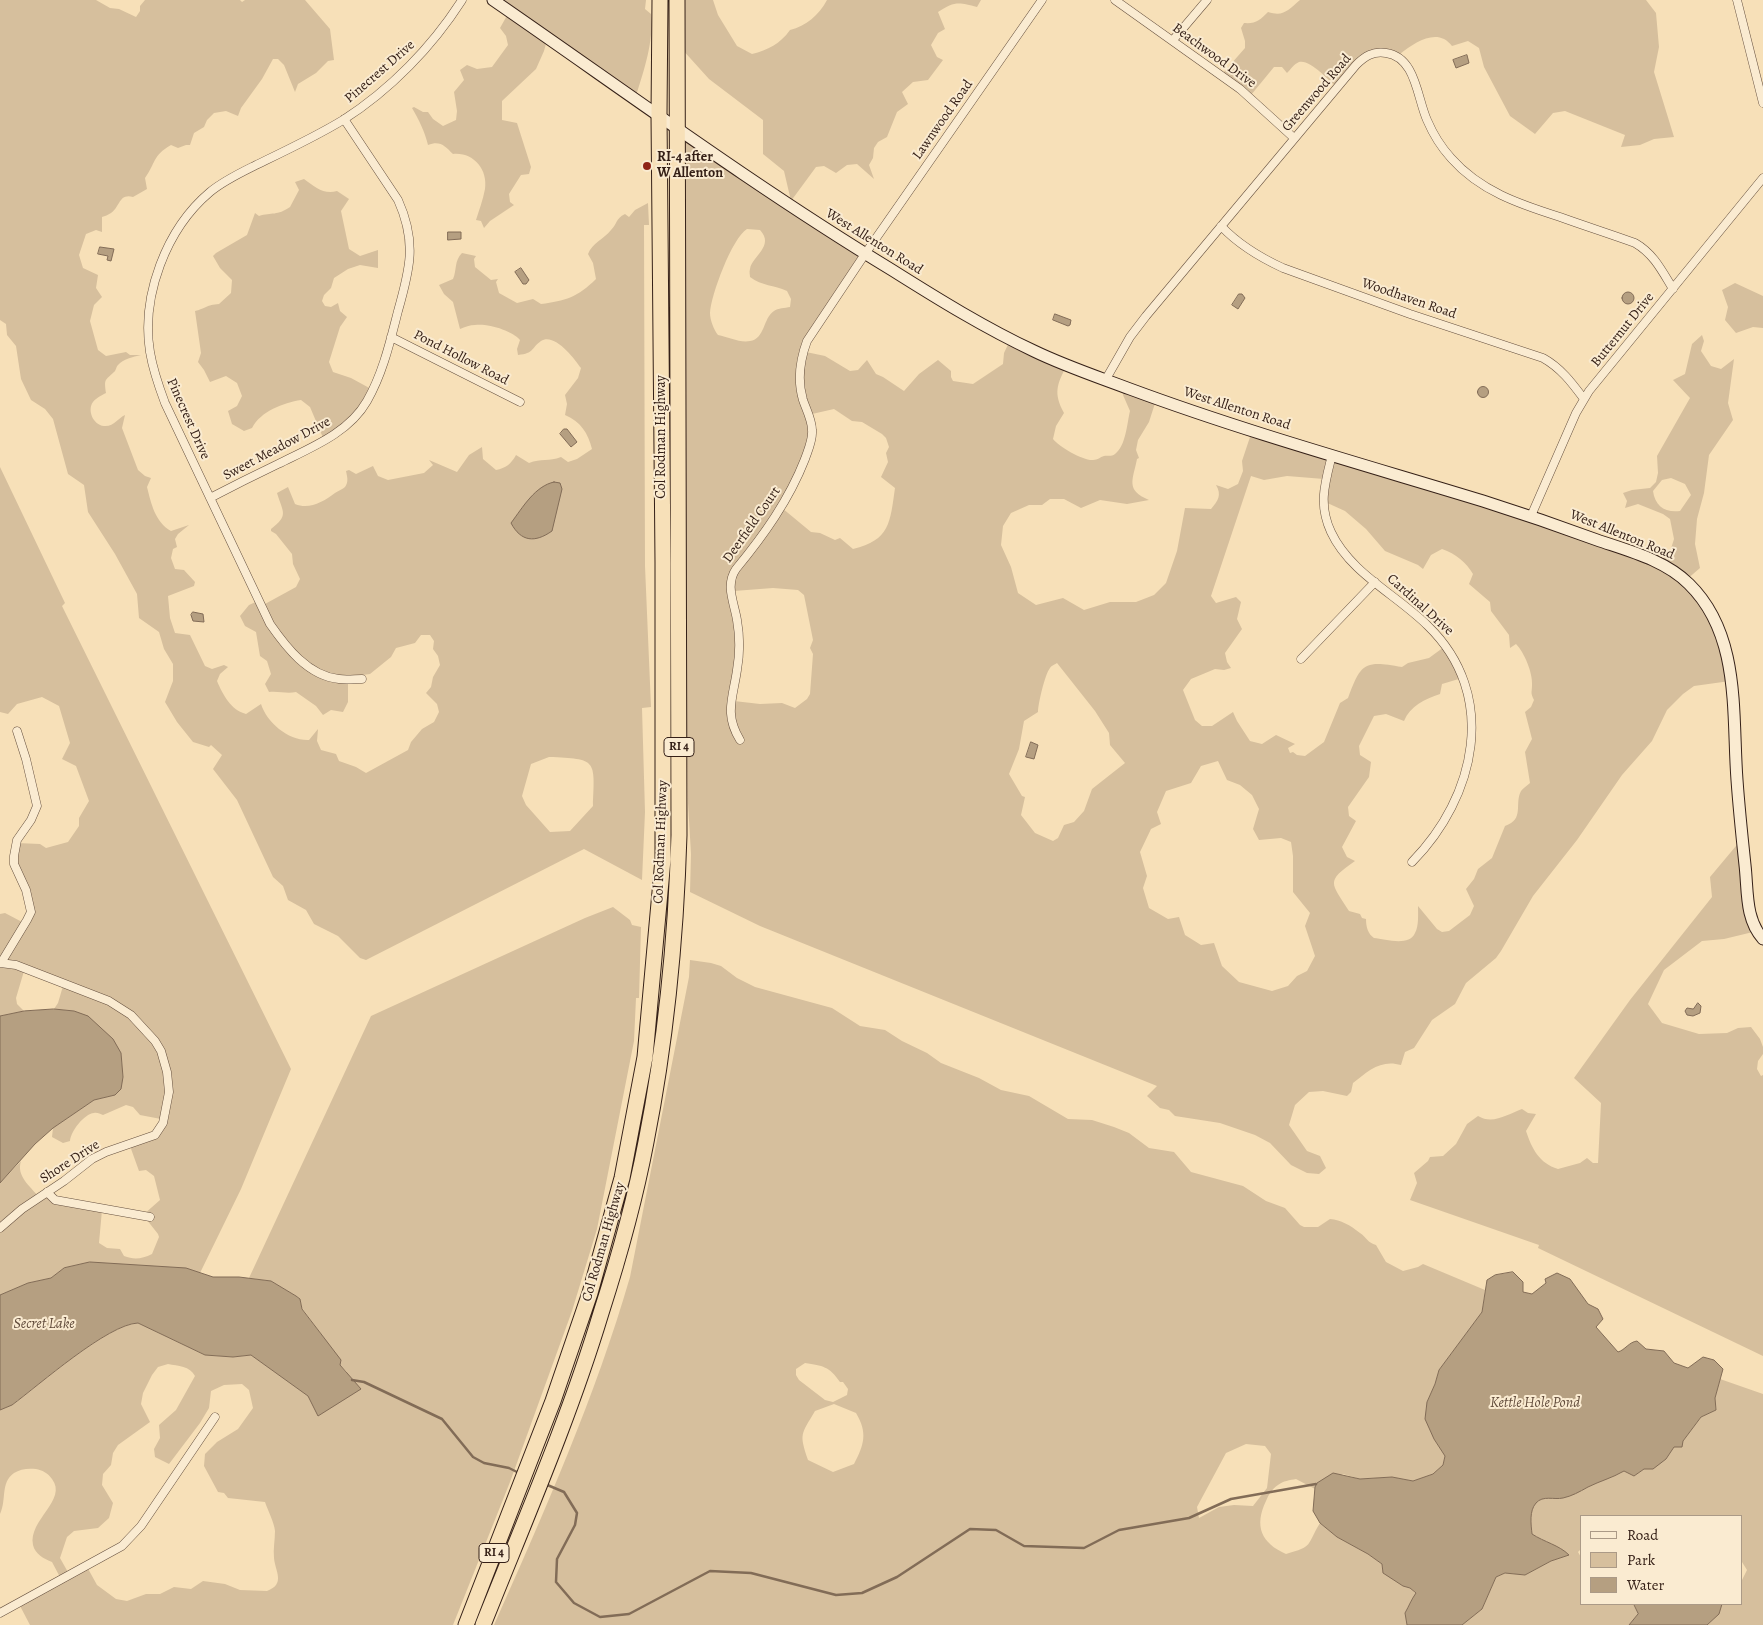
<!DOCTYPE html>
<style>
body{margin:0}
#map{position:relative;width:1763px;height:1625px;overflow:hidden;background:#f7e0b8;font-family:Alegreya,serif}
canvas{display:block}
.legend{position:absolute;left:1580px;top:1515px;width:162px;height:90px;box-sizing:border-box;background:#faebd1;border:1px solid #ab9a87;margin:0;padding:6px 9px;list-style:none;font-size:15px;color:#352017}
.legend li{display:flex;align-items:center;gap:10px;height:25px}
.legend b{width:25px;border:1px solid #ab9a87}
</style>
<div id="map">
<canvas width="1763" height="1625"></canvas>
<ul class="legend">
<li><b style="height:6px;background:#faebd1"></b>Road</li>
<li><b style="height:14px;background:#d6bf9d"></b>Park</li>
<li><b style="height:14px;background:#b59f81"></b>Water</li>
</ul>
</div>
<script>
const context = document.querySelector('canvas').getContext('2d');
context.lineJoin = 'round';
function paint(path, color) {
  context.fillStyle = color;
  context.fill(path, 'evenodd');
}
function strokePath(path, color, width, dash) {
  context.strokeStyle = color;
  context.lineWidth = width;
  context.lineCap = dash ? 'butt' : 'round';
  context.setLineDash(dash || []);
  context.stroke(path);
}
function label(font, color, halo, rows, align = 'center') {
  context.font = font + ' Alegreya,serif';
  context.lineWidth = 4;
  context.setLineDash([]);
  context.textBaseline = 'middle';
  context.strokeStyle = halo;
  context.fillStyle = color;
  for (const [text, x, y, turn = 0] of rows) {
    context.save();
    context.translate(x, y);
    context.rotate((+turn || 0) * Math.PI / 180);
    context.textAlign = isNaN(turn) ? turn : align;
    if (halo) context.strokeText(text, 0, 0);
    context.fillText(text, 0, 0);
    context.restore();
  }
}
const green = new Path2D(`
 M0,0H96L110,8L119,9L136,17L140,11V6L145,0H240L242,2L245,0H305L330,29L334,60L328,61L316,73L298,84L295,92L284,65L278,59H273L262,79L241,108L238,116L226,111L214,113L207,120L204,127L194,133L190,145H186L178,148L171,145C152,156 156,163 145,178L147,189L133,197C119,193 120,207 111,213C108,215 105,216 102,217V232L96,230L86,234L79,255L83,268L98,275L96,288L102,297L94,305L90,321L98,350L106,356L126,352L130,355H141C133,357 123,359 118,365C116,367 116,371 114,372C105,381 104,378 106,393C102,395 96,398 93,402C87,410 93,425 104,426C114,427 118,418 125,415L122,428L138,470L145,476L151,478L147,487C151,503 155,522 171,531L189,525L178,534L175,539L177,547L173,549L171,558L175,569L184,570L195,582L194,586L168,596L170,618L175,633L190,635L205,666L212,669L224,665L228,667L220,674L217,681C223,695 231,710 246,714L261,704C267,723 289,741 309,740L318,729L317,741L321,750L336,754L339,761L356,767L366,773L408,750L411,742L422,729L434,722L439,712L437,704L426,693L431,687L433,677L440,665L438,656L433,649L434,641L430,635H421L415,643L396,648L391,657L370,674L348,677V702L343,712L331,710L323,715L316,706L296,692C287,694 279,691 269,692L265,684L271,674L267,661L260,656L256,632L245,626L240,616L249,605L260,600L265,604L296,587L300,579L293,564L292,554L276,534L271,531V529C289,515 283,513 277,493L288,487L295,504C309,510 323,502 335,493C338,491 343,489 345,487C349,482 347,476 346,471L349,470L356,474L373,466L378,476L388,480L424,473L433,465L429,460L457,472L469,455L482,447L483,459L496,470C506,468 511,464 516,455L529,463C541,458 549,462 561,457L568,462L577,459L592,449C588,433 581,422 565,415L567,404L565,395L578,378L581,368C574,358 554,332 541,341C530,349 535,353 518,355L517,349L520,340C513,331 488,323 475,325C470,325 465,327 460,329L453,302L444,294L439,285L453,279C457,270 454,261 462,253L476,256L474,259L475,267L491,280L498,279L496,282L499,293L517,303L533,299L541,304C565,301 578,297 596,279L593,263L588,254C592,243 604,239 611,230C618,223 615,219 625,214L629,217L635,210L648,203L649,225H644L645,566L651,707L642,708L645,812L642,880L584,849L366,960L360,958L338,936L314,924L306,910L288,900L283,886L273,877L237,800L213,769L222,755L211,745L209,747L193,742L177,722L165,702L173,681V664L164,649L159,632L139,618L137,594L115,554L88,512L84,485L68,474L53,419L45,409L31,400L21,379L16,346L7,335L6,324L0,320ZM549,757C597,759 595,759 593,806L570,831L550,832L526,805L522,796L531,764Z
 M498,0H646L645,9L651,14C654,41 644,70 636,96L548,36L544,51L536,69L502,101V120L517,123L531,167L529,174L521,175L509,194L510,202L514,205L490,221L484,228L481,221L476,220C479,210 483,200 485,189C488,169 473,152 453,154C445,146 440,140 428,145C425,132 419,120 412,108L414,107L423,112H428L433,119L443,126L456,120L457,111L454,92L464,80L460,70L467,65L477,69L492,67L508,45L506,36L500,28L509,12Z
 M676,0H713L718,15L737,46L752,54C768,50 780,44 790,30C806,26 819,15 827,0H981L977,7C959,2 954,1 938,12L945,29L938,33L931,45L937,57L943,60L928,80L913,82L902,92L908,104L897,112L887,137L878,142L874,148L873,158L869,165L874,179L857,164L847,165L836,173L824,166L816,167L791,201L784,171L763,154V120L709,79L681,48Z
 M1300,0H1646L1656,13L1659,47L1654,72L1674,137L1654,139L1640,145L1621,147L1625,135L1565,111L1553,113L1535,134L1510,116L1484,67L1479,48L1468,41L1452,46C1438,27 1415,42 1400,54C1367,45 1356,65 1336,86C1328,80 1310,59 1299,62C1294,64 1291,69 1287,73L1282,67H1274L1251,95L1223,73L1245,48V41L1241,28L1244,23C1256,24 1260,20 1268,12C1284,17 1288,10 1300,0Z
 M678,128L865,250L816,324L806,352L825,356L850,371L858,370L867,360L876,374L883,377L904,391L919,374L938,360L951,371V377L953,381L973,384L1003,364L1004,353L1012,336L1067,365C1057,384 1053,393 1064,413L1056,426L1053,439C1059,447 1084,461 1093,460C1098,460 1100,457 1104,456C1108,455 1111,457 1115,454C1126,446 1127,423 1130,411L1123,395L1126,385L1157,397L1149,422L1138,440L1136,450L1139,458L1137,459C1133,480 1125,490 1149,500L1127,504L1100,500L1081,508L1064,499H1050L1042,505H1029L1011,513L1003,526L1001,545L1011,567L1018,593L1036,605L1063,598L1084,610L1110,602H1136L1154,595L1166,583L1177,551L1185,508L1211,509C1218,501 1222,495 1216,485L1228,489L1238,484L1243,471L1242,461L1253,428L1654,561L1669,555L1674,539L1670,519L1663,514L1638,504L1625,508L1627,501L1623,493L1632,490L1650,488L1656,482L1658,473L1657,456L1690,398L1673,380L1685,374L1692,344L1702,335L1704,341L1701,351L1711,366L1721,369L1734,359L1728,403L1733,420L1709,455L1704,493L1697,519L1695,544L1700,568L1686,580L1708,608L1730,681L1694,686L1683,694L1667,710L1652,741L1622,775L1577,840L1533,896L1501,951L1496,958L1466,983L1455,1004L1432,1020L1416,1045L1414,1048L1405,1052L1401,1065C1381,1059 1368,1071 1353,1083L1351,1092L1347,1096L1323,1091L1309,1092L1295,1105L1289,1125L1307,1151L1320,1156L1326,1168L1319,1174L1307,1173L1291,1165L1270,1143L1255,1135L1220,1123L1175,1116L1169,1110L1160,1108L1147,1096L1157,1086L760,926L690,892L691,854L688,803ZM747,229L760,230C775,246 752,256 750,269C749,272 750,275 750,277C762,286 774,285 787,291L791,299L790,307C785,308 778,308 774,311C763,318 765,339 750,341C740,343 728,337 718,335C714,330 710,320 710,313C711,295 732,238 747,229ZM834,409L852,421L862,422L882,434L886,438L889,447L886,453L888,462L881,477L895,488C890,523 890,540 853,549L840,538L835,540L820,533L811,532L782,508L810,446L812,414ZM1251,476L1264,480L1287,476L1324,479L1323,501L1345,511L1366,529L1385,551L1418,565L1423,569L1431,555L1442,549C1456,554 1466,562 1473,574L1469,584L1490,602L1491,611L1509,635L1510,648L1516,644C1524,652 1533,673 1532,685C1532,693 1530,692 1534,700L1531,707L1525,712L1532,739L1525,752L1530,783C1527,786 1523,788 1521,791C1514,804 1525,819 1505,826L1492,858L1478,869L1474,879L1466,889L1474,906L1470,915L1449,931L1442,932L1437,929L1418,906C1418,914 1419,926 1415,933C1409,947 1385,939 1374,938C1368,934 1366,927 1366,919L1362,918L1360,914L1349,911C1331,882 1325,882 1355,861L1347,857L1342,847L1356,821L1349,816L1348,807L1369,777L1371,762L1360,755L1359,746L1374,716L1386,714L1404,721C1410,706 1425,699 1440,694L1442,684L1462,678L1444,647L1429,658L1408,663L1402,667C1364,660 1361,663 1348,698L1340,703L1324,742L1305,756L1297,755L1293,752L1290,753L1288,748L1295,744L1276,735L1262,744L1250,741L1237,721L1233,712L1212,726H1202L1195,720L1183,690L1191,679L1215,669L1224,670L1231,668L1227,662L1225,653L1242,629L1237,619L1241,602L1236,597L1216,603L1211,596ZM1671,478L1685,484L1691,495L1680,511C1665,513 1655,506 1653,491L1662,480ZM773,588L798,590L804,595L813,640L810,648L813,654L810,694L807,699L795,708L782,703L760,704L734,701L741,660L734,591ZM1057,663L1095,711L1109,733L1110,745L1125,763L1092,789L1084,811L1074,822L1064,825L1058,838L1053,841L1035,833L1021,815L1025,797L1022,796L1009,774L1019,749L1024,721L1038,712C1038,704 1045,674 1050,668C1052,665 1054,665 1057,663ZM1218,761L1227,780L1240,785L1252,795L1259,809L1253,829L1259,840L1281,838L1291,842L1293,856V892L1310,913L1305,926L1315,956L1307,971L1297,976L1288,986L1272,991L1239,982L1222,966L1214,943L1201,945L1185,935L1179,917L1168,919L1149,908L1143,888L1147,876L1140,852L1151,829L1161,824L1157,812L1166,791L1191,783L1201,766Z
 M304,179C315,187 324,195 337,191L349,199L341,211L349,249L360,256L378,250V268L360,265L348,269L334,278L331,288L324,295L322,301L325,306L331,307L338,303L340,311L347,317L340,327L329,362L333,372L351,378L373,390L358,415L324,440L310,407L301,400C283,403 261,411 252,428L244,431L232,424L228,411L237,406L242,396L237,383L226,376L210,382L204,370L198,362L201,353L195,311C207,308 206,305 219,304L231,293L232,280L220,268L213,256L216,253L247,235L255,213L259,216C272,212 277,216 290,207L299,190L295,182Z
 M1735,283L1763,296V328L1753,327L1736,333L1725,320L1728,307L1722,290Z
 M0,467L65,603L62,606L291,1069L241,1189L200,1273L64,1268L51,1278L28,1283L0,1295V1183L21,1161C16,1176 30,1186 39,1197L47,1193L52,1197L102,1210L99,1243L107,1248L120,1249L124,1256C134,1260 142,1259 152,1254L159,1237L158,1234L143,1215L160,1200L154,1176L146,1170L139,1171L130,1146L152,1137L161,1119L140,1115L133,1107L126,1105L103,1115C100,1114 97,1112 94,1113C84,1114 71,1131 70,1141L63,1143L52,1137L53,1128L94,1100L115,1095L123,1077L121,1053L74,1011L54,1009L58,1003L63,986L24,971L16,998L17,1004L24,1011L0,1016V914L5,913L24,923L30,908L14,865L17,843L40,844L46,848L68,842L79,826V818L89,801L76,766L62,759L70,743L59,706L42,697L17,704L8,714L0,712Z
 M1741,840L1753,932L1724,939L1702,941L1664,970L1648,1004L1662,1023L1699,1034L1727,1033L1738,1028L1751,1027L1760,1039L1763,1047V1054L1758,1061L1757,1069L1761,1076L1763,1075V1356L1538,1248L1539,1245L1410,1200L1417,1183L1414,1173L1428,1161L1430,1157L1443,1156L1456,1144L1467,1124L1478,1116C1493,1125 1508,1114 1522,1109L1528,1113L1536,1114L1526,1131C1532,1149 1539,1163 1558,1169L1580,1163L1587,1158L1593,1163H1598L1601,1103L1574,1078L1630,1000L1712,897L1710,877Z
 M613,907L630,920L632,925L641,927L639,998H636L634,1041L597,1229L572,1311L510,1482L453,1625H30L19,1604L61,1579L52,1562C44,1559 35,1554 33,1545C28,1520 68,1500 52,1479C48,1473 42,1470 36,1469C28,1468 20,1469 14,1473C0,1483 7,1499 0,1514V1410L12,1405C39,1385 107,1325 138,1323L205,1355L233,1357L251,1355L309,1396L347,1372L340,1365L319,1331L302,1308L300,1299L296,1296L271,1281L249,1278L371,1016L585,918ZM168,1364C178,1366 190,1366 195,1376L176,1410L159,1425L160,1438L154,1449L155,1457L169,1464L200,1423L209,1408L211,1391L224,1385L242,1384L249,1390L253,1408L238,1429L217,1442L205,1454L204,1466L218,1492L224,1493L228,1498L265,1502C268,1511 274,1522 275,1531C275,1540 273,1549 274,1558C275,1571 286,1584 267,1591L240,1590L225,1584L203,1581L191,1589L174,1587L160,1594H146L127,1601L116,1599L97,1585L86,1565L69,1574L60,1558L67,1537L74,1531L98,1528L109,1518L113,1503L102,1485L103,1474L111,1465L113,1453L118,1445L150,1422L141,1404L143,1393L152,1375L158,1367Z
 M690,960L711,963L721,966L737,978L755,987L832,1008L860,1026L885,1030L902,1041L927,1053L941,1063L979,1078L1001,1090L1029,1096L1068,1119L1092,1120L1114,1127L1129,1133L1149,1148L1174,1152L1191,1172L1243,1186L1266,1201L1285,1208L1300,1225L1304,1227H1318L1330,1219C1341,1220 1350,1225 1360,1233C1366,1237 1368,1243 1376,1245L1386,1262L1403,1271L1418,1267L1423,1264L1485,1290L1482,1312L1439,1370L1435,1384L1427,1402L1434,1439L1445,1456L1443,1465L1433,1474L1413,1481L1392,1477L1360,1479L1343,1474L1315,1489L1296,1479C1290,1480 1283,1481 1278,1485C1272,1489 1269,1494 1266,1501C1254,1526 1261,1543 1286,1554C1314,1546 1306,1546 1320,1523L1337,1537L1368,1554L1382,1564V1570L1403,1586L1410,1588L1416,1594C1410,1600 1409,1606 1405,1613L1407,1625H494C544,1513 596,1395 630,1277L689,977ZM805,1363C823,1366 829,1366 840,1382H843L848,1389L847,1395L833,1402L825,1400L799,1380L796,1375V1369ZM834,1404L856,1413C868,1433 864,1445 854,1464L833,1472L808,1460C799,1433 801,1435 815,1411ZM1246,1444L1265,1446L1271,1454L1267,1488L1253,1506L1234,1505L1219,1507L1199,1518L1197,1507L1226,1453Z
 M1720,1379L1763,1394V1625H1707L1719,1614L1722,1604H1742V1580L1747,1570L1742,1562V1516H1582V1548L1578,1552L1582,1559V1604H1634L1638,1614L1629,1625H1462L1482,1609L1496,1577L1506,1573L1525,1575L1551,1561L1568,1555C1559,1545 1544,1542 1532,1534C1531,1524 1529,1511 1536,1503C1543,1495 1554,1500 1563,1498C1572,1496 1579,1491 1588,1487C1600,1481 1612,1478 1624,1471L1634,1476L1644,1469L1666,1459L1674,1447L1683,1441L1701,1417L1716,1410L1715,1398Z`);
const water = new Path2D(`
 M1467,55L1469,63L1456,68L1453,60Z
 M448,232H461V239L448,240Z
 M100,247L114,249L111,261L107,260L108,256L98,254Z
 M521,268L529,280L526,284H523L515,272Z
 M1622 298a6 6 0 1 1 12 0a6 6 0 1 1-12 0Z
 M1239,294H1242L1245,298L1238,309L1232,305Z
 M1055,314L1071,320L1070,325L1068,326L1053,320Z
 M1477.5 392a5.5 5.5 0 1 1 11 0a5.5 5.5 0 1 1-11 0Z
 M564,429H567L577,442L571,447L560,434Z
 M554,482L560,483L562,489L552,531C535,543 521,542 511,523C523,507 535,486 554,482Z
 M193,612L203,614L204,622L193,621L191,615Z
 M1031,742L1038,745L1034,759L1026,757Z
 M1698,1003L1701,1006L1700,1013L1693,1016L1687,1015L1685,1011L1687,1008L1693,1009Z
 M54,1009L74,1011L88,1016L113,1039L121,1053L123,1077L121,1089L115,1095L94,1100L53,1128L35,1144L0,1183V1016L24,1011Z
 M90,1262L186,1268L213,1277H239L271,1281L296,1296L300,1299L302,1309L341,1360L340,1365L361,1389L318,1416L308,1396L251,1355L233,1357L205,1355L138,1323C108,1324 39,1385 12,1405L0,1410V1295L28,1283L51,1278L64,1268Z
 M1513,1272L1523,1282V1292L1532,1294L1546,1283L1545,1279L1557,1273L1570,1279L1588,1304L1598,1309L1603,1319L1596,1327L1618,1352C1625,1350 1629,1342 1637,1341L1646,1349L1664,1351L1674,1363L1688,1368L1703,1357L1714,1360L1723,1369L1715,1398L1716,1410L1701,1417L1683,1441L1682,1447H1674L1666,1459L1653,1469H1644L1634,1476L1624,1471C1612,1478 1600,1481 1588,1487C1579,1492 1572,1496 1563,1498C1554,1500 1543,1495 1536,1503C1529,1511 1531,1524 1532,1534C1544,1542 1559,1545 1569,1555L1551,1561L1525,1575L1505,1573L1496,1577L1482,1609L1462,1625H1407L1405,1613C1409,1606 1411,1600 1416,1593L1410,1588L1403,1586L1383,1573L1382,1564L1368,1554L1337,1537L1320,1523L1313,1511L1315,1487L1317,1483L1333,1473L1360,1479L1392,1477L1413,1481L1433,1474L1443,1465L1445,1456L1434,1439L1425,1419L1427,1402L1435,1384L1439,1370L1482,1312L1487,1280L1495,1275Z
 M1634,1604H1722L1719,1614L1707,1625H1629L1638,1614Z`);
const stream = new Path2D(`
 M352,1380L364,1382L442,1419L473,1457L484,1463L509,1468L519,1473
 M545,1484L564,1492L577,1513L575,1525L557,1559L556,1582L574,1603L600,1617L629,1614L710,1571L751,1573L836,1595L862,1593L897,1577L970,1529L996,1530L1024,1546L1084,1548L1119,1530L1189,1518L1231,1499L1316,1484`);
const street = new Path2D(`
 M1115,0L1240,89L1294,138
 M1737,0L1763,103
 M1173,40L1207,0
 M1221,226C1239,245 1259,257 1283,268L1410,314L1543,358C1561,368 1572,383 1584,399
 M391,337L520,402
 M1106,379L1130,337L1146,316L1356,65C1365,56 1373,51 1386,53C1416,57 1417,98 1427,120C1433,134 1441,147 1451,158C1480,191 1519,204 1560,217C1585,226 1610,234 1635,243C1654,254 1662,271 1673,289
 M1332,455C1325,483 1318,504 1331,532C1350,573 1397,595 1428,626C1499,695 1476,797 1412,862
 M210,498C233,486 255,475 278,464C310,448 349,433 367,401C383,373 390,342 398,311C410,269 417,242 398,200L344,119
 M1531,516L1576,413L1589,391L1763,178
 M1301,659L1375,582
 M362,679C355,679 346,680 339,679C308,676 286,647 270,624L165,403C159,387 153,370 150,352C141,296 166,229 210,192C223,181 240,173 256,165C285,151 315,137 343,120C390,90 432,47 462,0
 M740,740C724,714 733,698 737,670C740,653 740,637 737,620C734,602 725,585 736,569C764,535 789,500 805,459C808,450 813,440 812,430C812,420 806,409 803,400C797,380 800,360 807,341L865,254L1042,0
 M0,963L16,965L109,1001L131,1015L155,1041L161,1051L167,1072L169,1092L163,1123L155,1135L106,1152L92,1159L64,1181L22,1209L0,1228
 M1,963L27,920L31,912L26,890L14,864V856L17,840L31,820L37,806L26,759L17,731
 M47,1192L55,1200L150,1217
 M0,1613L122,1546L141,1526L215,1417`);
const secondary = new Path2D(`
 M493,0C625,91 755,187 892,270C938,299 985,328 1034,351C1065,366 1098,377 1130,389C1246,432 1365,465 1483,501C1521,513 1559,526 1597,540C1629,551 1665,560 1689,584C1741,635 1732,713 1737,780C1739,808 1742,837 1745,865C1748,891 1745,919 1763,939`);
const highway = new Path2D(`
 M466,1625L553,1401L590,1293L622,1178L645,1057L663,859V563L659,115L660,0
 M483,1625C524,1522 569,1419 601,1313C619,1257 635,1200 646,1142C666,1041 676,937 679,835L677,0`);
const markers = [
 [647,166,5,"#8f2418"]
];
const shields = [
 [679,747,30],
 [494,1553,30]
];
const shieldNames = [
 ["RI 4",679,747],
 ["RI 4",494,1553]
];
const streetNames = [
 ["Beachwood Drive",1214,56,36],
 ["Pinecrest Drive",380,72,-41],
 ["Greenwood Road",1317,93,-49],
 ["Lawnwood Road",943,120,-55],
 ["West Allenton Road",874,242,32],
 ["Woodhaven Road",1409,299,19],
 ["Butternut Drive",1623,330,-51],
 ["Pond Hollow Road",461,358,27],
 ["West Allenton Road",1237,409,18],
 ["Pinecrest Drive",188,419,66],
 ["Col Rodman Highway",662,437,-90],
 ["Sweet Meadow Drive",277,449,-28],
 ["Deerfield Court",752,525,-55],
 ["West Allenton Road",1622,535,22],
 ["Cardinal Drive",1420,605,42],
 ["Col Rodman Highway",661,842,-88],
 ["Shore Drive",70,1162,-33],
 ["Col Rodman Highway",604,1242,-74]
];
const poiNames = [
 ["RI-4 after",657,158],
 ["W Allenton",657,174]
];
const waterNames = [
 ["Secret Lake",44,1324],
 ["Kettle Hole Pond",1535,1403]
];
paint(green, '#d6bf9d');
paint(water, '#b59f81');
strokePath(water, '#826c57', 1);
strokePath(stream, '#826c57', 2.5);
strokePath(street, '#66503f', 9);
strokePath(secondary, '#352017', 13);
strokePath(highway, '#352017', 17);
strokePath(street, '#faebd1', 8);
strokePath(secondary, '#faebd1', 11);
strokePath(highway, '#f7e0b8', 15);
for (const [x, y, r, color] of markers) {
  const dot = new Path2D();
  dot.arc(x, y, r, 0, 2 * Math.PI);
  context.fillStyle = color;
  context.fill(dot);
  strokePath(dot, '#faebd1', 2);
}
for (const [x, y, w] of shields) {
  const box = new Path2D();
  box.roundRect(x - w / 2, y - 9.5, w, 19, 4);
  context.fillStyle = '#faebd1';
  context.fill(box);
  strokePath(box, '#352017', 1);
}
label('bold 12px', '#352017', null, shieldNames);
label('14px', '#352017', '#faebd1', streetNames);
label('bold 14px', '#352017', '#faebd1', poiNames, 'left');
label('italic 15px', '#624c3c', '#faebd1', waterNames);
</script>
